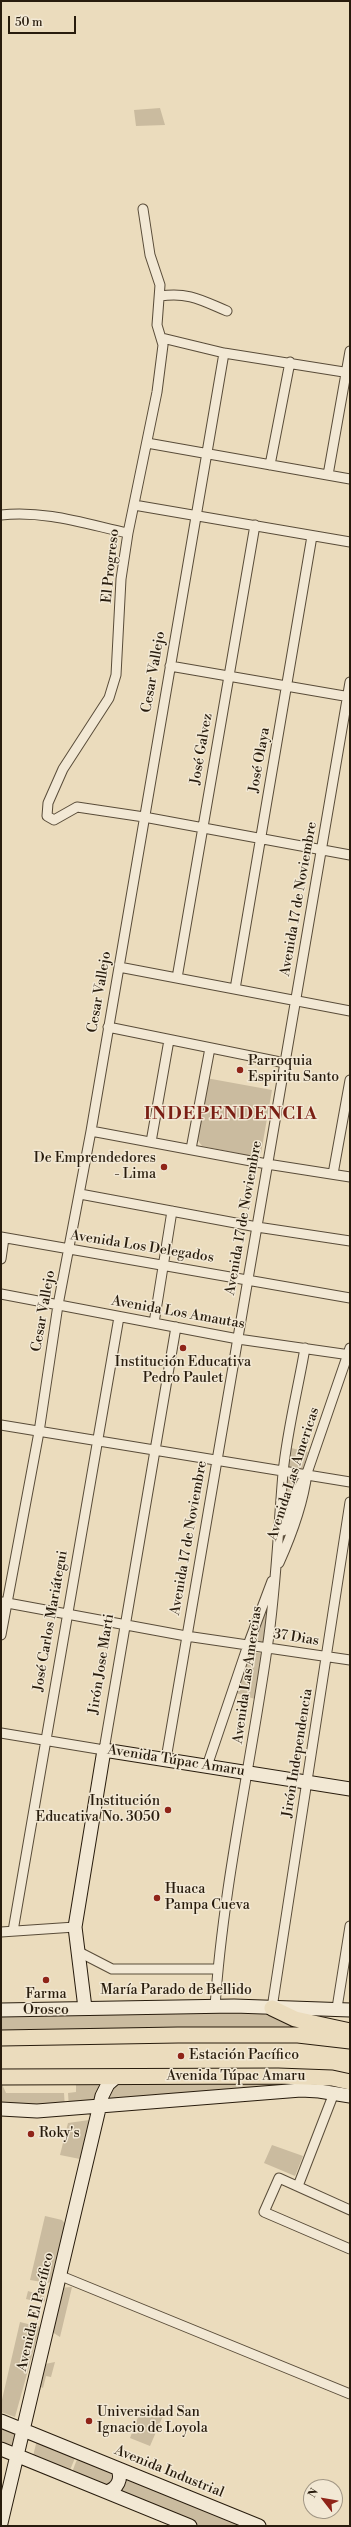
<!DOCTYPE html>
<meta charset="utf-8">
<style>
body{margin:0}
#map{position:relative;width:351px;height:2527px;overflow:hidden;background:#ebdcbd;font-family:"Libre Bodoni",serif}
canvas{display:block}
.frame{position:absolute;inset:0;border:2px solid #281c0d;pointer-events:none}
.north{position:absolute;left:303px;top:2479px;width:40px;height:40px;box-sizing:border-box;background:#f2e8d4;border:1px solid #a19684;border-radius:50%;rotate:301deg;font-size:11px;font-weight:700;line-height:16px;text-align:center;color:#281c0d}
.north::after{content:'';display:block;margin:auto;width:14px;height:18px;background:#8f2418;clip-path:polygon(50% 0,100% 100%,50% 72%,0 100%)}
.scale{position:absolute;left:8px;top:16px;width:68px;height:18px;box-sizing:border-box;border:2px solid #281c0d;border-top:0;padding-left:5px;font-size:12px;line-height:14px;white-space:nowrap;color:#281c0d;-webkit-text-stroke:3px #f2e8d4;paint-order:stroke}
</style>
<div id="map">
<canvas width="351" height="2527"></canvas>
<div class="frame"></div>
<div class="north">N</div>
<div class="scale">50 m</div>
</div>
<script>
const context = document.querySelector('canvas').getContext('2d');
context.lineJoin = 'round';
function paint(path, color) {
  context.fillStyle = color;
  context.fill(path, 'evenodd');
}
function strokePath(path, color, width, dash) {
  context.strokeStyle = color;
  context.lineWidth = width;
  context.lineCap = dash ? 'butt' : 'round';
  context.setLineDash(dash || []);
  context.stroke(path);
}
function label(font, color, halo, rows, align = 'center') {
  context.font = font + ' "Libre Bodoni",serif';
  context.lineWidth = 3;
  context.setLineDash([]);
  context.textBaseline = 'middle';
  context.strokeStyle = halo;
  context.fillStyle = color;
  for (const [text, x, y, turn = 0] of rows) {
    context.save();
    context.translate(x, y);
    context.rotate((+turn || 0) * Math.PI / 180);
    context.textAlign = isNaN(turn) ? turn : align;
    if (halo) context.strokeText(text, 0, 0);
    context.fillText(text, 0, 0);
    context.restore();
  }
}
const green = new Path2D(`
 M160,108L165,125L136,126L134,110Z
 M206,1078L272,1090L261,1153L256,1157L202,1146L196,1138Z
 M291,1448L308,1452L302,1472L288,1469Z
 M287,1475L301,1477L287,1505Z
 M267,1610L266,1645L253,1642Z
 M251,1652L264,1654L258,1700L236,1693Z
 M235,2008L333,2029L1,2037V2012Z
 M76,2079L98,2082L101,2098L69,2108L68,2093L76,2092Z
 M1,2082L6,2093H64L65,2108H1Z
 M112,2083H350V2094L102,2106Z
 M89,2120L80,2159L60,2155L68,2123Z
 M272,2145L303,2156L295,2176L264,2163Z
 M45,2216L62,2220L66,2225L53,2281L48,2283L30,2280Z
 M72,2287L60,2337L49,2330L59,2288Z
 M28,2291L44,2296L45,2301L42,2303L26,2299Z
 M20,2322L40,2327L15,2417L1,2412V2404Z
 M55,2362L51,2377L46,2376L43,2388L39,2386L40,2365Z
 M142,2407L163,2416L150,2446L130,2438Z
 M1,2422L23,2430L16,2454L1,2448Z
 M38,2436L77,2453L68,2475L32,2460Z
 M79,2454L257,2526H194L71,2475Z`);
const street = new Path2D(`
 M143,209L150,255L160,285L157,325L163,345L157,392L128,533L121,579L116,675L109,698L63,769L48,803L47,816L54,820L77,807L144,817L350,855
 M160,296C189,292 201,300 227,311
 M162,338L224,353L350,373
 M147,443L350,479
 M270,465L290,362
 M328,475L350,351
 M134,505L350,542
 M1,515C44,510 86,524 128,533
 M170,666L350,697
 M119,967L350,1011
 M177,978L255,525
 M235,989L312,536
 M108,1027L285,1063
 M91,1131L267,1164L350,1177
 M151,1142L169,1040
 M191,1149L210,1048
 M333,1174L350,1080
 M80,1194L257,1227L350,1241
 M1,1237L350,1298
 M1,1259L4,1238
 M1,1294L238,1339L350,1355
 M154,1323L172,1211
 M1,1425L350,1482
 M283,1531L295,1495L304,1478
 M279,1563C292,1534 303,1505 307,1473L350,1348
 M2,1602L186,1636L350,1660
 M1,1635L39,1432L58,1305L91,1131L224,353
 M1,1733L104,1750L176,1327
 M166,1759L350,682
 M207,1766L248,1645L272,1581
 M13,1931L119,1317
 M1,1932L75,1927
 M79,1952L112,1969H218
 M215,2007C223,1887 250,1768 267,1649C276,1591 278,1532 283,1473C287,1431 298,1389 305,1348
 M272,2008L350,1502
 M337,2008L350,1926
 M298,2186L334,2093
 M350,2210L279,2178L264,2212L350,2249
 M61,2276L350,2394`);
const secondary = new Path2D(`
 M85,2008L75,1927L104,1750L350,1789
 M1,2010L234,2006L350,2010
 M1,2109L37,2111L301,2090L319,2091L350,2096
 M1,2421L259,2526
 M1,2449L190,2526
 M107,2492C118,2488 122,2479 118,2469
 M1,2523L102,2096L108,2084L116,2077`);
const primary = new Path2D(`
 M272,2008L295,2019L350,2031
 M1,2038L178,2035H298L350,2041
 M1,2077L278,2076L332,2078L350,2082`);
const markers = [
 [240,1070,4,"#8f2418"],
 [164,1167,4,"#8f2418"],
 [183,1348,4,"#8f2418"],
 [168,1810,4,"#8f2418"],
 [157,1898,4,"#8f2418"],
 [46,1980,4,"#8f2418"],
 [181,2056,4,"#8f2418"],
 [31,2134,4,"#8f2418"],
 [89,2421,4,"#8f2418"]
];
const streetNames = [
 ["El Progreso",111,566,-84],
 ["Cesar Vallejo",154,672,-80],
 ["José Galvez",202,749,-80],
 ["José Olaya",260,760,-80],
 ["Avenida 17 de Noviembre",299,899,-80],
 ["Cesar Vallejo",100,992,-80],
 ["Avenida 17 de Noviembre",244,1218,-80],
 ["Avenida Los Delegados",142,1247,9],
 ["Cesar Vallejo",44,1311,-80],
 ["Avenida Los Amautas",178,1313,10],
 ["Avenida Las Americas",294,1474,-72],
 ["Avenida 17 de Noviembre",189,1538,-80],
 ["José Carlos Mariátegui",51,1621,-80],
 ["37 Dias",296,1638,9],
 ["Jirón Jose Marti",102,1664,-81],
 ["Avenida Las Amercias",248,1675,-82],
 ["Jirón Independencia",298,1753,-81],
 ["Avenida Túpac Amaru",176,1761,9],
 ["María Parado de Bellido",176,1991],
 ["Avenida Túpac Amaru",236,2077],
 ["Avenida El Pacífico",36,2312,-77],
 ["Avenida Industrial",169,2472,22]
];
const poiNames = [
 ["Parroquia",248,1062],
 ["Espiritu Santo",248,1078],
 ["De Emprendedores",156,1159,"right"],
 ["- Lima",156,1175,"right"],
 ["Institución Educativa",183,1363,"center"],
 ["Pedro Paulet",183,1379,"center"],
 ["Institución",160,1802,"right"],
 ["Educativa No. 3050",160,1818,"right"],
 ["Huaca",165,1890],
 ["Pampa Cueva",165,1906],
 ["Farma",46,1995,"center"],
 ["Orosco",46,2011,"center"],
 ["Estación Pacífico",189,2056],
 ["Roky's",39,2134],
 ["Universidad San",97,2413],
 ["Ignacio de Loyola",97,2429]
];
const districtNames = [
 ["INDEPENDENCIA",231,1115]
];
paint(green, '#cabb9f');
strokePath(street, '#594c39', 11);
strokePath(secondary, '#281c0d', 15);
strokePath(primary, '#281c0d', 17);
strokePath(street, '#f2e8d4', 9);
strokePath(secondary, '#f2e8d4', 13);
strokePath(primary, '#ebdcbd', 15);
for (const [x, y, r, color] of markers) {
  const dot = new Path2D();
  dot.arc(x, y, r, 0, 2 * Math.PI);
  context.fillStyle = color;
  context.fill(dot);
  strokePath(dot, '#f2e8d4', 1.5);
}
label('14px', '#281c0d', '#f2e8d4', streetNames);
label('14px', '#281c0d', '#f2e8d4', poiNames, 'left');
context.letterSpacing = '1px';
label('bold 18px', '#7a1f14', '#f2e8d4', districtNames);
context.letterSpacing = '0px';
</script>
